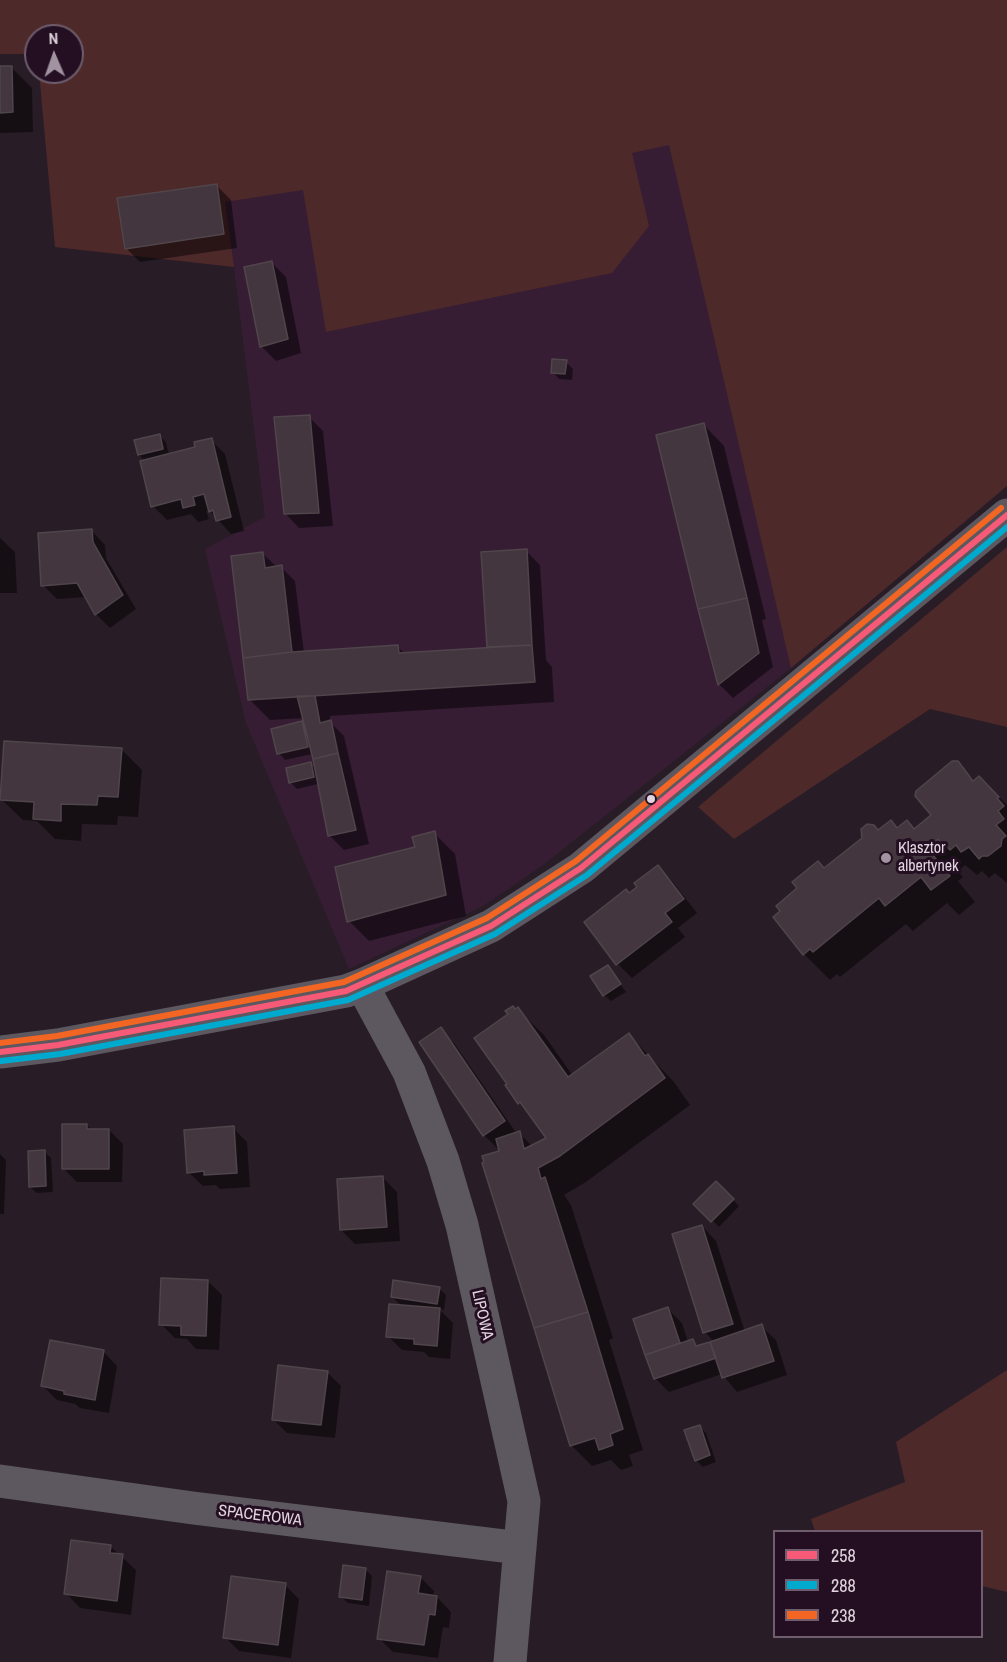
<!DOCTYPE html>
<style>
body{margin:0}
#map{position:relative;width:1007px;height:1662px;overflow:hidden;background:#281d27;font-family:"Archivo Narrow",sans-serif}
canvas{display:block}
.legend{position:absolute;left:773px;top:1530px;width:210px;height:108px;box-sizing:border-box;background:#230f21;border:2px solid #6f5d6d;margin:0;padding:8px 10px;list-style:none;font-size:18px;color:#e2d3df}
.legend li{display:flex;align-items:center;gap:12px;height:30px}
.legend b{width:30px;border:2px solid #6f5d6d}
.north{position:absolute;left:24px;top:24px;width:60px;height:60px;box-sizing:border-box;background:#230f21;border:2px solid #6f5d6d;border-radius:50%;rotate:358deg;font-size:16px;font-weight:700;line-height:24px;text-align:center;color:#e2d3df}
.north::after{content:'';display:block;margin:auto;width:21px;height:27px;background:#a1939f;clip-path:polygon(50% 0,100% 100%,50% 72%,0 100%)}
</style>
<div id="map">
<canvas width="1007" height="1662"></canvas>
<ul class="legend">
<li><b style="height:8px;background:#f75a77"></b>258</li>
<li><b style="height:8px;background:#00a9ce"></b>288</li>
<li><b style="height:8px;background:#f26522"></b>238</li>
</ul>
<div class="north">N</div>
</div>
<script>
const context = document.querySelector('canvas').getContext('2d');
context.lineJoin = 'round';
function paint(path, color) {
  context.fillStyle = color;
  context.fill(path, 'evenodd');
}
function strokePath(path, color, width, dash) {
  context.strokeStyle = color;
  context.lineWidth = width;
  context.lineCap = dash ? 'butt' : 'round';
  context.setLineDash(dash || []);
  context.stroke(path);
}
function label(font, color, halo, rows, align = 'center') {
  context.font = font + ' "Archivo Narrow",sans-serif';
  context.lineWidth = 6;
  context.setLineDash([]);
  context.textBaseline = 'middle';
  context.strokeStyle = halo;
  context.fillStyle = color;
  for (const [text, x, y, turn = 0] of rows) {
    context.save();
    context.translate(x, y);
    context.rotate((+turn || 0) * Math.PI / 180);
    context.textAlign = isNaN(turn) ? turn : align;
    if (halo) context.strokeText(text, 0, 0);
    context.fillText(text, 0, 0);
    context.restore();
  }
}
const built = new Path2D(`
 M0,0H1007V486L791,668L543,865L483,906L349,969L246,723L205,549L265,517L234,267L55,247L39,72H72V36H36Z`);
const green = new Path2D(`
 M0,0H1007V486L791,668L669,145L632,153L649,226L612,273L326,332L303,190L225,202L234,267L55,247L39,72H72V36H36V54H0Z
 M1007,547V727L930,709L734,839L698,807Z
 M1007,1370V1592L982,1586V1532L815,1531L811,1519L905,1482L896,1442Z`);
const shadow = new Path2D(`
 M11,67L32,88L33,132L0,133V68Z
 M217,186L231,200L237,248L140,262L126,248Z
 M272,263L286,277L301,353L276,361L262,347L246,268Z
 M566,362L573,369L572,380L559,379L553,372Z
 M309,417L323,431L333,526L299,528L285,513Z
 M704,425L724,446L766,619L762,620L773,667L733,698L719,684L700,609Z
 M159,435L166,442L169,455L197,448L211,440L225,454L244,531L231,534L209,510L206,511L209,519L198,522L191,514L167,520L153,506L145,461L139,455Z
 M91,530L105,545L106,558L136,609L110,628L96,614L87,597L57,599L43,585Z
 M0,538L15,552L17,593H0Z
 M526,551L540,565L546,660L552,667L554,702L330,716L331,723L344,736L369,844L344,850L330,836L318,784L297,789L290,782L310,764L315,768L312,754L285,760L279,753L302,723L306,727L304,718L270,720L249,699L263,554L277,567H281L295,581L304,653L398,647L405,654L489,649L483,553Z
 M121,749L142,770L138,817L118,816L117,825L82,824L81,841L55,839L37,821L23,820L2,800Z
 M957,762L975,781L987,785L1007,805V883L995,873L989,878L982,871L977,875L965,865L958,871L963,877L958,881L975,902L959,915L947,903L913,931L906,924L840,977L837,974L830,980L804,954L825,870L878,832L898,829L915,830L933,815Z
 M434,833L455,854L466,916L369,941L349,921L417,848Z
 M658,867L672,881L697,913L678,928L685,937L632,978L618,964L586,922L630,894Z
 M608,967L626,992L611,1001L604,995Z
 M517,1009L544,1035L573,1076L629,1035L674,1082L690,1105L586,1182L564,1195L571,1205L613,1338L609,1340L643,1450L629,1455L633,1466L621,1470L611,1460L592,1466L571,1445L501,1152L500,1147L498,1149L484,1135L440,1029L454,1043L517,1134L519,1133L533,1147L549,1138L533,1116L519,1103L509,1084L516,1010Z
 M87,1125L92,1130H109L123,1144L122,1182H77L63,1168Z
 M233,1128L247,1142L250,1187L220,1189L216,1185L203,1186L188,1172Z
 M44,1151L51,1158L53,1192L37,1193L30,1187Z
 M0,1154L6,1160L4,1214H0Z
 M383,1178L397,1192L400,1241L355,1244L341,1230Z
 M716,1183L739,1206L719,1227L696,1204Z
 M702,1226L716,1241L745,1332L761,1326L776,1340L787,1375L737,1392L722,1374L669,1392L655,1378L635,1320L668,1309L682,1323L688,1342L693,1341L699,1347L714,1342L705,1332Z
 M208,1281L222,1295L219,1350L196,1349L187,1339L175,1338L161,1324Z
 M439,1288L446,1295L444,1310L439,1309L453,1323L450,1359L429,1357L424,1352L402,1350L388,1336L402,1306L392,1297Z
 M103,1351L117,1366L109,1413L80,1408L75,1404L57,1400L43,1386Z
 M327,1372L341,1386L335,1438L287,1433L273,1419Z
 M700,1427L706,1433L716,1462L703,1467L696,1460Z
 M110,1546L136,1570L131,1615L80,1608L66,1593Z
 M365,1569L372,1576L369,1606L348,1603L341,1597Z
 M420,1577L434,1591L433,1597H437L451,1612L449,1628L443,1627L438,1658L393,1652L379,1638Z
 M285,1585L299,1599L291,1658L239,1651L225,1637Z`);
const building = new Path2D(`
 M0,66H12L13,112L0,113Z
 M217,184L224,234L125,249L117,198Z
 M272,261L288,339L260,347L244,267Z
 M552,359L567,360L565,374L551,373Z
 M310,415L319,513L284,514L274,417Z
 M704,423L747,598L698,609L656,435Z
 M160,434L163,449L138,455L134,440Z
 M212,438L231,517L216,521L213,510L209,512L204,494L193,497L195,505L183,508L181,499L151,507L140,461L195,447L194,442Z
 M92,529L93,542L123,595L95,615L77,583L41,586L38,533Z
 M527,549L532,645L487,647L481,552Z
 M263,552L265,568L282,565L292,652L243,658L231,556Z
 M747,598L759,653L718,685L698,609Z
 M398,645L399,653L532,645L535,682L248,700L243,658L292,652Z
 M297,696H315L320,723L331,720L338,753L313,759Z
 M302,721L308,747L277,754L271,729Z
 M4,741L122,748L118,797L98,796L97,805L61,804V821L33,819L34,802L0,800Z
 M338,753L356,830L328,836L313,759Z
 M952,761H958L973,781L979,776L999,797L997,798L1004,806L998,811L1004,819L996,825L1006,836L1002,839L1001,846L988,856H982L979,859L969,847L961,852L956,845L950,850L943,842L941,843L938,839L933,844L937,850L932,854L950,876L931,890L921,877L885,906L879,898L813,952L810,949L803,955L773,917L780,911L776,906L797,888L792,882L818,861L824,868L862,838L861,829L867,824L874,825L878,830L891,820L897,828L907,820L914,829L931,815L915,796L916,791Z
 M311,762L314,777L289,783L286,768Z
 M435,831L446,895L347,922L335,867L415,847L412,837Z
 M658,865L684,899L665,913L672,922L616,965L584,922L626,889L629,893L637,887L634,883Z
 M608,965L621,984L603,996L590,976Z
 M513,1006L515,1009L518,1007L568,1077L629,1033L645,1056L648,1054L665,1078L560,1156L538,1168L541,1179L545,1177L588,1312L534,1328L482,1163L484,1162L482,1156L499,1151L496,1139L520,1131L524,1149L546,1138L520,1102L518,1104L505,1085L507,1084L474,1038L508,1014L505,1011Z
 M441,1027L505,1121L483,1136L419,1042Z
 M62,1124H87V1129H109V1169H62Z
 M234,1126L237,1173L204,1175V1171L187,1173L184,1130Z
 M45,1150L46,1186L29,1187L28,1151Z
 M383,1176L387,1227L340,1230L337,1179Z
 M716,1181L734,1199L711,1222L693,1204Z
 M702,1225L733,1324L703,1333L672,1234Z
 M161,1278L208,1280L206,1336L181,1335V1326L159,1325Z
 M393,1280L440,1287L437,1304L391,1297Z
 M389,1304L440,1308L437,1346L414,1344V1339L386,1337Z
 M668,1307L680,1343L645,1355L633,1319Z
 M588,1312L623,1429L610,1434L613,1445L599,1450L595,1438L570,1446L534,1328Z
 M762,1324L774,1361L722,1378L710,1342Z
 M693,1339L696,1346L710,1342L716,1358L654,1379L645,1355Z
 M50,1340L104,1350L95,1400L64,1394V1391L41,1386Z
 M278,1365L328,1371L321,1425L272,1420Z
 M700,1425L710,1455L695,1461L684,1430Z
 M71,1540L111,1545L110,1553L123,1554L117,1601L64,1594Z
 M343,1565L366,1568L362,1600L339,1597Z
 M387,1571L421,1576L418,1593L437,1596L435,1615L429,1614L424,1645L377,1639Z
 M231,1576L286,1583L278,1645L223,1638Z`);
const minor = new Path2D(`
 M362,985L409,1072L443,1161L462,1225L524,1501L510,1662
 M0,1052L58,1045L346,991L362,985L491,926L581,868L1007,515
 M0,1481L193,1508L520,1548`);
const bus1 = new Path2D(`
 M0,1052L58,1045L346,991L491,926L581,868L1007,515`);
const bus2 = new Path2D(`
 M1,1061L60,1054L348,1000L495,934L587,875L1007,527`);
const bus3 = new Path2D(`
 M0,1043L57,1036L344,982L487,918L576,861L1001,508`);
const markers = [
 [651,799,5,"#e2d3df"],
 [886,858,6,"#a1939f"]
];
const poiNames = [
 ["Klasztor",898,849],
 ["albertynek",898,867]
];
const streetNames = [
 ["LIPOWA",482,1315,77],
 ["SPACEROWA",260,1516,7]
];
paint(built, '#361d33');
paint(green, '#4d2929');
paint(shadow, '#0007');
paint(building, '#43363e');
strokePath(building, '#50454b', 1.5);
strokePath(minor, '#5d5860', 33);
strokePath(bus1, '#f75a77', 6);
strokePath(bus2, '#00a9ce', 6);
strokePath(bus3, '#f26522', 6);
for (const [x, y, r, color] of markers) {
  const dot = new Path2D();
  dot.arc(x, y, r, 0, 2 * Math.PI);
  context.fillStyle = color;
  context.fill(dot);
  strokePath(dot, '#230f21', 2);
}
label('16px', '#e2d3df', '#230f21', poiNames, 'left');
label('16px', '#e2d3df', '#230f21', streetNames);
</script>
